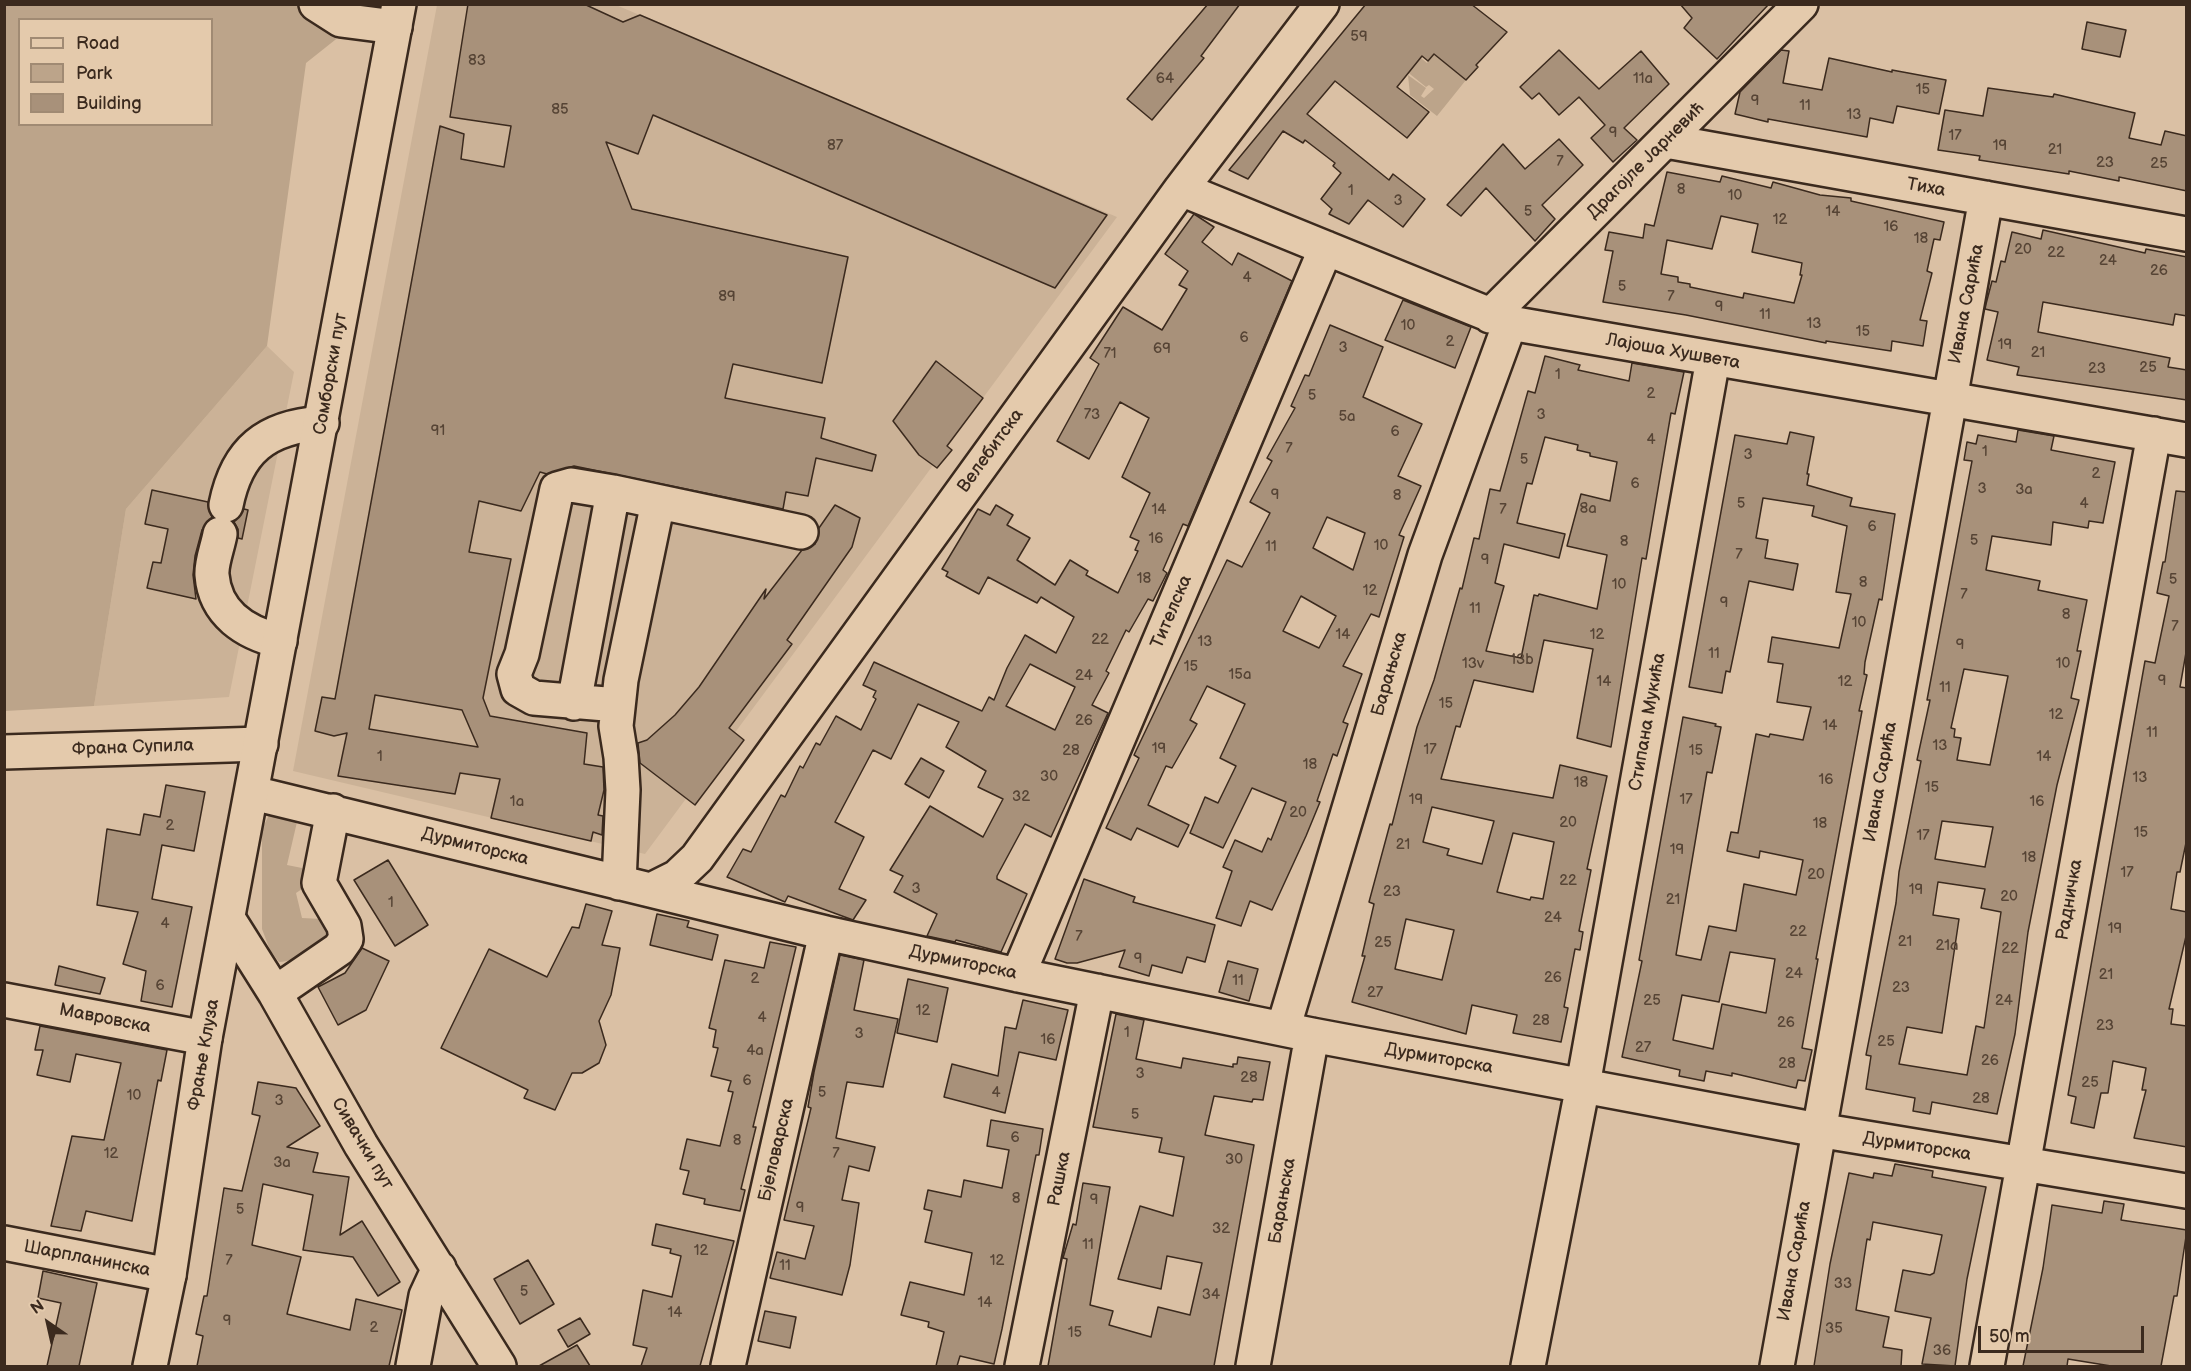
<!DOCTYPE html>
<meta charset="utf-8">
<style>
body{margin:0}
#map{position:relative;width:2191px;height:1371px;overflow:hidden;background:#dac0a4;font-family:"Balsamiq Sans",sans-serif}
canvas{display:block}
.frame{position:absolute;inset:0;border:6px solid #3b2a1e;pointer-events:none}
.legend{position:absolute;left:18px;top:18px;width:195px;height:108px;box-sizing:border-box;background:#e4caac;border:2px solid #a08a73;margin:0;padding:8px 10px;list-style:none;font-size:18px;color:#3b2a1e}
.legend li{display:flex;align-items:center;gap:12px;height:30px}
.legend b{width:30px;border:2px solid #a08a73}
.north{position:absolute;left:18px;top:1293px;width:60px;height:60px;-webkit-text-stroke:4px #e4caac;paint-order:stroke;rotate:326deg;font-size:16px;font-weight:700;line-height:24px;text-align:center;color:#3b2a1e}
.north::after{content:'';display:block;margin:auto;width:21px;height:27px;background:#3b2a1e;clip-path:polygon(50% 0,100% 100%,50% 72%,0 100%)}
.scale{position:absolute;left:1978px;top:1326px;width:166px;height:27px;box-sizing:border-box;border:3px solid #3b2a1e;border-top:0;padding-left:8px;font-size:18px;line-height:21px;white-space:nowrap;color:#3b2a1e;-webkit-text-stroke:4px #e4caac;paint-order:stroke}
</style>
<div id="map">
<canvas width="2191" height="1371"></canvas>
<div class="frame"></div>
<ul class="legend">
<li><b style="height:8px;background:#e4caac"></b>Road</li>
<li><b style="height:16px;background:#bca48a"></b>Park</li>
<li><b style="height:16px;background:#a8917a"></b>Building</li>
</ul>
<div class="north">N</div>
<div class="scale">50 m</div>
</div>
<script>
const context = document.querySelector('canvas').getContext('2d');
context.lineJoin = 'round';
function paint(path, color) {
  context.fillStyle = color;
  context.fill(path, 'evenodd');
}
function strokePath(path, color, width, dash) {
  context.strokeStyle = color;
  context.lineWidth = width;
  context.lineCap = dash ? 'butt' : 'round';
  context.setLineDash(dash || []);
  context.stroke(path);
}
function label(font, color, halo, rows, align = 'center') {
  context.font = font + ' "Balsamiq Sans",sans-serif';
  context.lineWidth = 5;
  context.setLineDash([]);
  context.textBaseline = 'middle';
  context.strokeStyle = halo;
  context.fillStyle = color;
  for (const [text, x, y, turn = 0] of rows) {
    context.save();
    context.translate(x, y);
    context.rotate((+turn || 0) * Math.PI / 180);
    context.textAlign = isNaN(turn) ? turn : align;
    if (halo) context.strokeText(text, 0, 0);
    context.fillText(text, 0, 0);
    context.restore();
  }
}
const built = new Path2D(`
 M437,5H616L1117,217L645,854L293,771Z
 M267,346L294,372L229,697L94,706L126,509Z`);
const green = new Path2D(`
 M4,5H353L340,36L306,63L267,346L126,509L94,706L5,711ZM20,20H212V124H20Z
 M1434,54L1466,80L1437,116L1410,95L1408,75L1426,88L1421,96L1424,98L1434,89L1429,85L1426,87L1395,62L1420,57L1427,63Z
 M300,809L287,865L302,868L308,885L296,893L302,918L322,919L331,929C324,948 298,961 279,962L270,950L262,929V829L270,813Z`);
const building = new Path2D(`
 M468,4H584L623,22L640,15L1107,215L1055,288L653,115L638,154L606,142L632,209L848,257L822,383L733,364L725,398L825,418L821,438L876,455L872,471L816,458L808,496L786,492L783,509L574,466L547,474L540,472L521,511L479,501L469,552L511,559L483,698L490,716L587,733L584,764L603,767L604,790L598,815L603,816L602,835L593,832L591,841L491,818L500,779L460,773L455,794L338,776L347,733L334,736L315,731L322,697L335,699L440,126L464,134L461,159L504,167L511,126L450,117ZM375,695L462,710L478,747L369,729Z
 M1208,4H1240L1201,56L1204,58L1152,120L1127,99Z
 M1366,4H1471L1507,32L1476,65L1478,67L1466,80L1434,54L1428,61L1422,56L1397,87L1429,112L1407,138L1335,81L1307,114L1389,180L1393,174L1425,199L1403,227L1368,200L1349,224L1329,214L1332,209L1321,199L1341,173L1333,166L1335,163L1305,140L1303,143L1283,131L1248,179L1229,170Z
 M1680,4H1769L1717,59L1684,28L1692,18Z
 M2087,22L2126,30L2120,57L2082,49Z
 M1559,50L1599,89L1641,51L1669,84L1624,128L1637,140L1613,162L1591,138L1605,125L1579,97L1559,115L1539,93L1532,99L1520,87Z
 M1781,50L1789,51L1783,83L1822,90L1829,58L1892,72V70L1946,80L1939,114L1897,106L1893,123L1870,118L1867,137L1768,119V122L1735,114L1740,92Z
 M1988,88L2053,97L2054,94L2135,113L2129,138L2161,145L2165,131L2187,136V191L2119,177V181L2069,171V174L1979,160L1980,156L1938,150L1945,110L1983,116Z
 M1559,139L1583,165L1542,205L1555,219L1535,241L1486,188L1461,216L1447,205L1503,144L1525,169Z
 M1667,172L1720,182L1722,176L1771,188L1773,182L1820,195L1851,198V201L1944,222L1940,240L1934,239L1927,271L1932,273L1920,320L1927,321L1923,346L1892,341L1891,351L1826,341V343L1686,315L1603,302L1613,251L1605,250L1609,232L1643,238L1645,224L1654,226ZM1721,216L1758,224L1752,252L1802,263L1800,275H1802L1794,303L1744,293L1743,298L1690,287V284L1678,282V277L1661,274L1667,240L1712,249Z
 M1194,214L1214,227L1202,242L1232,265L1238,253L1292,281L1188,526L1183,524L1163,570L1167,573L1153,601L1148,599L1129,632L1126,630L1106,671L1109,673L1092,705L1108,713L1051,837L1025,824L997,876V879L1027,894L1001,952L956,940L955,942L927,936L937,914L894,892L903,876L890,870L930,806L983,837L1003,799L978,787L986,771L946,747L959,722L918,704L891,759L873,750L835,822L864,837L839,889L866,900L853,920L788,896L785,902L727,877L743,849L751,852L781,795L785,797L800,766L803,768L816,743L820,745L836,716L861,730L876,699L873,697L876,691L863,685L874,662L982,711L989,697L994,700L1007,668L1025,635L1056,653L1074,617L1041,597L1037,603L988,577L979,594L946,576L948,572L942,569L978,509L990,515L996,505L1013,515L1007,525L1030,538L1017,560L1055,585L1070,560L1088,571L1086,575L1118,593L1138,551L1135,550L1139,541L1130,537L1150,493L1122,477L1149,418L1120,402L1089,459L1057,441L1099,364L1090,358L1123,307L1162,330L1187,289L1179,285L1188,271L1165,254ZM1030,664L1075,687L1055,730L1006,706Z
 M2043,230L2145,253L2146,249L2187,257V316L2175,314L2173,325L2043,302L2038,332L2170,358L2168,367L2187,370V400L2017,375L2019,367L1987,360L1998,312L1985,309L1986,304L1992,281L1996,282L2001,261L2005,262L2012,232L2041,239Z
 M1403,300L1471,327L1455,368L1385,340Z
 M1330,325L1383,347L1363,397L1422,424L1398,476L1421,486L1399,535L1404,537L1379,617L1371,614L1343,666L1362,674L1343,722L1348,724L1337,756L1333,754L1317,801L1320,802L1306,836L1272,910L1250,901L1241,926L1216,918L1232,871L1223,867L1235,840L1262,852L1268,838L1271,840L1286,802L1252,788L1223,848L1190,833L1205,797L1218,803L1236,766L1220,758L1245,704L1207,686L1190,720L1197,724L1172,768L1166,766L1148,805L1189,825L1178,847L1137,828L1131,840L1106,828L1139,758L1134,755L1227,560L1242,567L1270,513L1250,502L1272,461L1267,458L1295,408L1291,406L1305,375L1309,376ZM1327,517L1365,533L1353,570L1313,548ZM1301,596L1336,616L1319,648L1283,631Z
 M1545,356L1580,365L1578,370L1629,381L1632,363L1684,372L1675,414L1671,413L1646,559L1642,558L1611,747L1577,738L1593,649L1544,640L1533,692L1474,680L1460,727L1456,726L1441,779L1553,798L1560,765L1607,776L1587,869L1591,870L1579,931L1583,932L1580,950L1575,949L1564,1007L1568,1008L1561,1042L1513,1033L1517,1015L1472,1005L1466,1034L1352,1002L1365,956H1362L1374,904L1369,902L1390,824L1392,825L1417,727L1434,680L1460,588L1462,589L1474,538L1479,539L1490,489L1500,491L1528,391L1535,393ZM1545,437L1578,445L1577,450L1590,453V456L1617,462L1610,501L1581,494L1567,546L1607,555L1597,609L1539,594L1538,596L1534,595L1521,658L1486,651L1504,586L1495,583L1504,544L1559,558L1565,534L1517,523L1527,483L1532,484ZM1432,807L1494,821L1482,864L1447,855L1449,849L1423,842ZM1513,833L1554,842L1543,899L1531,897L1530,900L1497,892ZM1406,919L1454,930L1442,980L1395,969Z
 M936,361L983,398L947,446L952,450L937,468L919,455L893,421Z
 M2018,430L2054,436L2051,450L2115,462L2103,523L2089,521L2088,528L2053,522L2051,545L1992,536L1986,570L2040,581L2038,590L2087,600L2077,651H2081L2071,698L2079,700L2057,785L2028,932L2015,1034L1997,1114L1932,1102L1930,1114L1913,1111L1915,1098L1866,1089L1871,1056L1866,1055L1896,903L1899,872L1921,761L1917,760L1930,700H1927L1972,461L1964,460L1967,442L1976,444L1978,435L2016,442ZM1964,669L2008,676L1990,765L1957,760L1961,738L1954,737L1955,729L1951,728ZM1942,821L1993,827L1985,867L1935,859ZM1938,882L1985,889L1981,908L2001,912L1984,1028L1976,1026L1967,1075L1899,1064L1907,1027L1942,1033L1959,919L1933,915Z
 M1790,432L1814,437L1807,474H1809L1807,485L1852,498L1850,506L1895,514L1882,600L1879,599L1865,662L1864,674L1867,675L1859,711H1862L1816,959H1818L1802,1048L1812,1050L1805,1081L1798,1080L1796,1088L1732,1073V1076L1706,1071L1704,1081L1679,1076L1680,1070L1622,1057L1642,961L1639,960L1683,717L1716,724L1715,726L1721,727L1712,773L1707,772L1676,955L1701,960L1709,926L1736,931L1744,884L1796,895L1803,860L1760,851L1759,858L1727,851L1731,832L1738,833L1756,734L1769,737L1770,734L1803,740L1811,707L1777,702L1783,664L1768,662L1772,637L1839,648L1851,594L1836,592L1847,526L1812,516L1814,506L1763,498L1756,538L1768,540L1765,558L1798,564L1793,590L1749,581L1730,672L1726,671L1722,693L1689,687L1735,435L1787,444ZM1730,952L1775,959L1766,1013L1722,1004L1713,1049L1673,1040L1682,995L1719,1002Z
 M152,490L208,502L212,517L202,530L195,556L193,575L196,599L147,588L153,562L161,563L168,529L145,524Z
 M2176,491L2187,492V647L2180,687L2187,688V838L2180,872H2177L2171,909L2187,912V932L2169,1009H2173L2171,1024L2187,1026V1147L2134,1138L2146,1090H2142L2146,1068L2113,1061L2108,1093H2101L2094,1128L2071,1123L2076,1097L2068,1095L2145,661L2155,663L2169,596L2157,593L2163,562H2165Z
 M835,505L860,518L852,547L787,640L792,644L729,728L744,740L695,805L640,763L638,743L647,740L675,715L699,687L766,589L764,599L802,550L815,544L819,528Z
 M244,509L248,510L242,539L238,538V529L234,522Z
 M921,758L944,771L929,798L905,784Z
 M166,785L205,792L194,851L162,845L152,899L192,907L172,1007L141,1001L146,971L123,964L138,912L97,905L107,829L140,835L144,814L160,817Z
 M388,860L428,925L395,946L354,880Z
 M1084,879L1135,897L1133,902L1215,925L1205,962L1187,957L1182,973L1152,965L1149,976L1119,967L1125,950L1077,963H1067L1055,959Z
 M586,904L612,911L602,945L620,948L611,995L599,1021L606,1045L599,1063L582,1073H572L555,1110L524,1098L528,1090L441,1048L489,949L547,977L572,927L579,928Z
 M657,914L689,921L687,927L718,935L712,960L650,945Z
 M770,942L796,947L753,1127H756L741,1189L745,1190L740,1211L704,1204L705,1199L683,1194L689,1171L680,1169L687,1139L720,1146L733,1092L728,1091L731,1081L711,1076L718,1048L713,1047L716,1030L709,1028L725,960L764,968Z
 M362,948L389,961L366,1010L338,1025L318,987L345,973Z
 M840,955L864,960L854,1010L898,1019L883,1087L847,1082L836,1138L875,1147L869,1171L849,1166L842,1200L859,1203L850,1265L842,1295L770,1278L777,1252L805,1259L814,1226L784,1220L811,1108L808,1107L814,1072Z
 M1228,961L1258,969L1249,1001L1219,992Z
 M59,966L105,978L100,994L55,985Z
 M908,979L948,988L937,1042L897,1033Z
 M1023,1000L1068,1010L1056,1060L1019,1052L1005,1113L944,1097L952,1064L998,1076L1005,1027L1016,1029Z
 M1116,1014L1144,1020L1136,1059L1181,1068L1183,1058L1233,1067V1064H1237L1238,1057L1270,1062L1263,1100L1253,1099L1252,1102L1214,1096L1205,1135L1254,1145L1214,1366H1048L1067,1259L1063,1258L1073,1224L1076,1225L1083,1183L1110,1187L1090,1305L1113,1311L1109,1325L1151,1337L1158,1307L1190,1315L1202,1263L1167,1256L1161,1289L1118,1279L1140,1206L1173,1216L1184,1157L1159,1152L1162,1138L1093,1127Z
 M40,1026L167,1050L161,1081L158,1080L132,1221L86,1211L81,1231L51,1226L72,1136L104,1140L121,1063L76,1054L70,1082L37,1075L43,1050H35Z
 M258,1082L296,1088L320,1126L287,1147L318,1153L313,1172L349,1177L340,1235L362,1221L400,1282L378,1296L353,1257L303,1250L313,1195L263,1184L252,1245L301,1257L287,1314L350,1330L356,1299L402,1310L389,1366H197L203,1336L196,1334L204,1296H207L224,1188L242,1191L260,1116L252,1114Z
 M991,1120L1043,1129L1039,1155H1036L1002,1329L994,1364L960,1356L957,1366H936L944,1332L928,1327L929,1322L901,1315L910,1282L964,1295L972,1253L925,1242L932,1211L924,1209L928,1190L961,1197L964,1180L1002,1188L1009,1150L987,1146Z
 M1895,1164L1933,1171L1932,1177L1986,1187L1967,1279L1955,1366L1922,1364L1931,1318L1895,1311L1903,1270L1930,1275L1934,1273L1942,1235L1873,1222L1870,1240L1867,1239L1856,1310L1889,1317L1883,1347L1902,1350L1901,1366H1814L1830,1264L1849,1173L1873,1178L1874,1173L1892,1176Z
 M2104,1201L2124,1204L2121,1220L2187,1230L2177,1296H2174L2161,1366H2111L2068,1359L2067,1366H2023L2043,1268L2052,1205L2102,1213Z
 M656,1224L734,1241L700,1366H641L647,1348L633,1345L643,1290L672,1297L681,1256L670,1253L671,1249L652,1245Z
 M528,1260L554,1304L520,1324L494,1279Z
 M43,1271L97,1283L79,1366H47L61,1303L38,1298Z
 M765,1311L796,1317L790,1348L758,1341Z
 M580,1318L590,1334L568,1347L558,1330Z
 M577,1345L590,1366H539Z`);
const minor = new Path2D(`
 M316,4L341,20L395,27
 M1666,141L2186,234
 M1181,189L1510,323L2186,440
 M1490,316L1801,4
 M226,505C237,450 266,427 322,423
 M220,534C218,546 211,563 212,575C215,614 246,633 280,641
 M574,703L613,492
 M618,705L534,698L518,689L514,674L522,654L557,489L571,485L613,492L801,532
 M4,752L261,744
 M253,793L826,933L1018,975L1312,1035L1818,1130L2186,1191
 M619,883L623,790L621,757L616,726L621,680L658,502
 M653,889L677,877L697,858L1181,189L1322,4
 M229,920L275,993L361,1145L499,1366
 M1018,975L1326,248
 M275,993L339,949L346,939L344,926L319,883L333,811
 M4,1000L205,1038
 M1283,1029L1425,555L1510,323
 M4,1243L169,1275
 M413,1366L426,1296L439,1268
 M728,1366L826,933
 M1022,1366L1097,991
 M1253,1366L1312,1035
 M1528,1366L1583,1085L1713,359
 M1777,1366L1986,198
 M1987,1366L2154,434`);
const major = new Path2D(`
 M150,1366L169,1275L205,1038L399,4`);
const numberNames = [
 ["59",1359,37],
 ["83",477,61],
 ["64",1165,79],
 ["11a",1643,79],
 ["15",1923,90],
 ["9",1755,101],
 ["11",1805,106],
 ["85",560,110],
 ["13",1854,115],
 ["9",1613,133],
 ["17",1955,136],
 ["87",835,146],
 ["19",2000,146],
 ["21",2055,150],
 ["7",1560,162],
 ["23",2105,163],
 ["25",2159,164],
 ["8",1681,190],
 ["1",1351,191],
 ["10",1735,196],
 ["3",1398,201],
 ["5",1528,212],
 ["14",1833,212],
 ["12",1780,220],
 ["16",1891,227],
 ["18",1921,239],
 ["20",2023,250],
 ["22",2056,253],
 ["24",2108,261],
 ["26",2159,271],
 ["4",1247,278],
 ["5",1622,287],
 ["89",727,297],
 ["7",1671,297],
 ["9",1719,307],
 ["11",1765,315],
 ["13",1814,324],
 ["10",1408,326],
 ["15",1863,332],
 ["6",1244,338],
 ["2",1450,342],
 ["19",2005,345],
 ["3",1343,348],
 ["69",1162,349],
 ["21",2038,353],
 ["71",1110,354],
 ["25",2148,368],
 ["23",2097,369],
 ["1",1558,375],
 ["2",1651,394],
 ["5",1312,396],
 ["73",1092,415],
 ["3",1541,415],
 ["5a",1347,417],
 ["91",438,431],
 ["6",1395,432],
 ["4",1651,440],
 ["7",1289,449],
 ["1",1985,452],
 ["3",1748,455],
 ["5",1524,460],
 ["2",2096,474],
 ["6",1635,484],
 ["3",1982,489],
 ["3a",2024,490],
 ["9",1275,495],
 ["8",1397,496],
 ["5",1741,504],
 ["4",2084,504],
 ["8a",1588,509],
 ["14",1159,510],
 ["7",1503,510],
 ["6",1872,527],
 ["16",1156,539],
 ["5",1974,541],
 ["8",1624,542],
 ["10",1381,546],
 ["11",1271,547],
 ["7",1739,555],
 ["9",1485,560],
 ["18",1144,579],
 ["5",2173,580],
 ["8",1863,583],
 ["10",1619,585],
 ["12",1370,591],
 ["7",1964,595],
 ["9",1724,603],
 ["11",1475,609],
 ["8",2066,615],
 ["10",1859,623],
 ["7",2175,627],
 ["14",1343,635],
 ["12",1597,635],
 ["22",1100,640],
 ["13",1205,642],
 ["9",1960,645],
 ["11",1714,654],
 ["13b",1522,660],
 ["13v",1473,664],
 ["10",2063,664],
 ["15",1191,667],
 ["15a",1240,675],
 ["24",1084,676],
 ["9",2162,681],
 ["14",1604,682],
 ["12",1845,682],
 ["11",1945,688],
 ["15",1446,704],
 ["12",2056,715],
 ["26",1084,721],
 ["14",1830,726],
 ["11",2152,733],
 ["13",1940,746],
 ["19",1159,749],
 ["17",1430,750],
 ["28",1071,751],
 ["15",1696,751],
 ["1",380,757],
 ["14",2044,757],
 ["18",1310,765],
 ["30",1049,777],
 ["13",2140,778],
 ["16",1826,780],
 ["18",1581,783],
 ["15",1932,788],
 ["32",1021,797],
 ["19",1416,800],
 ["17",1686,800],
 ["1a",517,802],
 ["16",2037,802],
 ["20",1298,813],
 ["20",1568,823],
 ["18",1820,824],
 ["2",170,826],
 ["15",2141,833],
 ["17",1923,836],
 ["21",1403,845],
 ["19",1677,850],
 ["18",2029,858],
 ["17",2127,873],
 ["20",1816,875],
 ["22",1568,881],
 ["3",916,889],
 ["19",1916,890],
 ["23",1392,892],
 ["20",2009,897],
 ["21",1673,900],
 ["1",391,903],
 ["24",1553,918],
 ["4",165,924],
 ["19",2115,929],
 ["22",1798,932],
 ["7",1079,937],
 ["21",1905,942],
 ["25",1383,943],
 ["21a",1947,946],
 ["22",2010,949],
 ["9",1138,959],
 ["24",1794,974],
 ["21",2106,975],
 ["26",1553,978],
 ["2",755,979],
 ["11",1238,981],
 ["6",160,986],
 ["23",1901,988],
 ["27",1375,993],
 ["25",1652,1001],
 ["24",2004,1001],
 ["12",923,1011],
 ["4",762,1018],
 ["28",1541,1021],
 ["26",1786,1023],
 ["23",2105,1026],
 ["1",1127,1033],
 ["3",859,1034],
 ["16",1048,1040],
 ["25",1886,1042],
 ["27",1643,1048],
 ["4a",755,1051],
 ["26",1990,1061],
 ["28",1787,1064],
 ["3",1140,1074],
 ["28",1249,1078],
 ["6",747,1081],
 ["25",2090,1083],
 ["5",822,1093],
 ["4",996,1093],
 ["10",134,1096],
 ["28",1981,1099],
 ["3",279,1101],
 ["5",1135,1115],
 ["6",1015,1138],
 ["8",737,1141],
 ["12",111,1154],
 ["7",836,1154],
 ["30",1234,1160],
 ["3a",282,1163],
 ["8",1016,1199],
 ["9",1094,1200],
 ["9",800,1208],
 ["5",240,1210],
 ["32",1221,1229],
 ["11",1088,1245],
 ["12",701,1251],
 ["7",229,1261],
 ["12",997,1261],
 ["11",785,1266],
 ["33",1843,1284],
 ["5",524,1292],
 ["34",1211,1295],
 ["14",985,1303],
 ["14",675,1313],
 ["9",227,1321],
 ["2",374,1328],
 ["35",1834,1329],
 ["15",1075,1333],
 ["36",1942,1351]
];
const streetNames = [
 ["Драгојле Јарневић",1646,161,-45],
 ["Тиха",1926,188,10],
 ["Ивана Сарића",1967,304,-79],
 ["Лајоша Хушвета",1673,352,10],
 ["Сомборски пут",331,374,-80],
 ["Велебитска",991,451,-54],
 ["Тителска",1172,612,-67],
 ["Барањска",1390,674,-74],
 ["Стипана Мукића",1648,722,-80],
 ["Франа Супила",133,748,-2],
 ["Ивана Сарића",1881,782,-80],
 ["Дурмиторска",475,847,14],
 ["Радничка",2070,900,-80],
 ["Дурмиторска",963,963,12],
 ["Мавровска",105,1019,11],
 ["Фрање Клуза",204,1055,-80],
 ["Дурмиторска",1439,1059,10],
 ["Сивачки пут",362,1144,59],
 ["Дурмиторска",1917,1147,9],
 ["Бјеловарска",777,1150,-77],
 ["Рашка",1060,1179,-79],
 ["Барањска",1283,1201,-80],
 ["Шарпланинска",87,1259,11],
 ["Ивана Сарића",1795,1261,-80]
];
paint(built, '#cbb297');
paint(green, '#bca48a');
paint(building, '#a8917a');
strokePath(building, '#3b2a1e', 1.5);
strokePath(minor, '#3b2a1e', 38);
strokePath(major, '#3b2a1e', 38);
strokePath(minor, '#e4caac', 33);
strokePath(major, '#e4caac', 33);
label('15px', '#564435', null, numberNames);
label('18px', '#3b2a1e', '#e4caac', streetNames);
</script>
